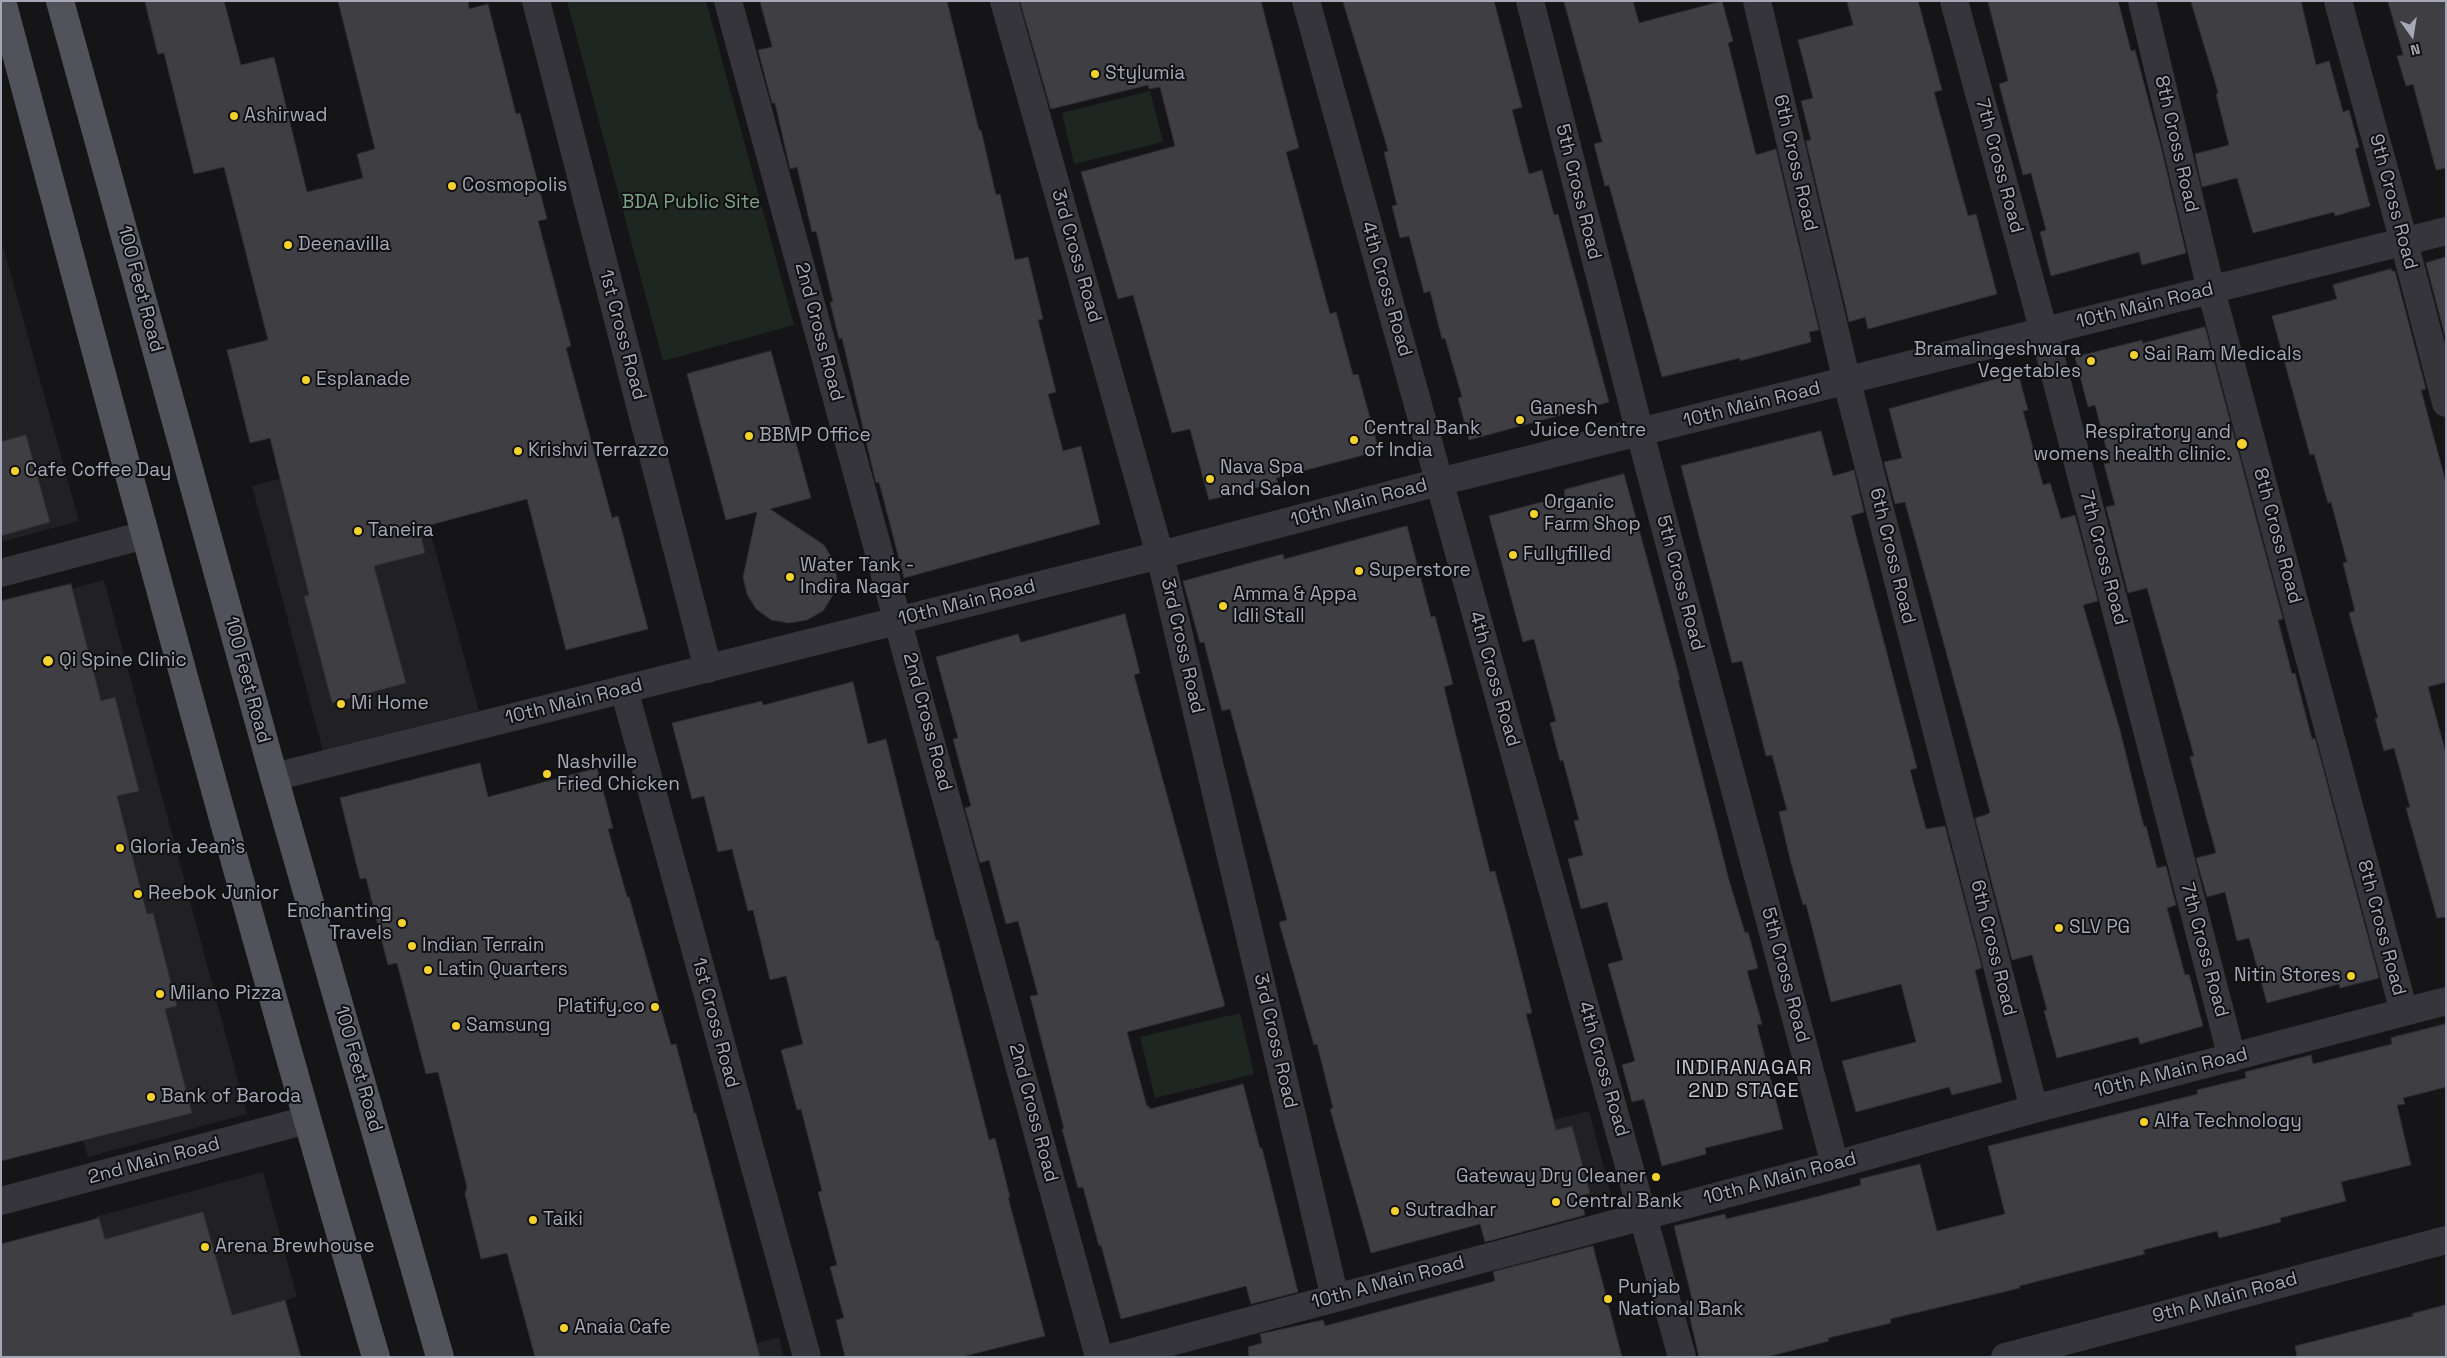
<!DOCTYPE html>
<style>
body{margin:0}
#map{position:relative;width:2447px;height:1358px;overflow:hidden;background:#151416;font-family:"Space Grotesk",sans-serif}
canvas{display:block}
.frame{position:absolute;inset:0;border:2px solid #a6a8b7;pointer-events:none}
.north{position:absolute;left:2387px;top:10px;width:50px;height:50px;-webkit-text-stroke:4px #100f11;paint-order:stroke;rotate:167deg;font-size:14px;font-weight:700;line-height:20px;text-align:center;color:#a6a8b7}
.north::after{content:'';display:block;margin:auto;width:18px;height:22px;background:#a6a8b7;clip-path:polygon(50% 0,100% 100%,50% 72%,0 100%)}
</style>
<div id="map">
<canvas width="2447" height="1358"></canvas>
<div class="frame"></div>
<div class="north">N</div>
</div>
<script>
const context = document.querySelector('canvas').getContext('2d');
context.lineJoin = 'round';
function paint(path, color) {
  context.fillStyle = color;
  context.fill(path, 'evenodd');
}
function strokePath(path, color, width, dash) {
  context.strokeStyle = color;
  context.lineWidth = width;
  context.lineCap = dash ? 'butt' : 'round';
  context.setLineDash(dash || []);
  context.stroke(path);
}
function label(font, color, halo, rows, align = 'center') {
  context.font = font + ' "Space Grotesk",sans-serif';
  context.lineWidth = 4;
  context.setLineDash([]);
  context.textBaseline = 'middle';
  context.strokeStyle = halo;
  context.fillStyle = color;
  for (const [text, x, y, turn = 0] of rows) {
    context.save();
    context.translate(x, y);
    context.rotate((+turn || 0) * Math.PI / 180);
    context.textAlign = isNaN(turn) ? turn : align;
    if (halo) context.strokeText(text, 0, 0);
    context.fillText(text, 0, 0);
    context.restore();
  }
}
const built = new Path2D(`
 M1,239L79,521L1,542Z
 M407,446L479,711L323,751L252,486Z
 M104,580L247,1114L88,1157L1,847V608Z
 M1589,1111L1613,1202L1491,1233L1467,1142Z
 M263,1172L297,1297L129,1342L95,1217Z
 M779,1337L784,1357H709Z`);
const green = new Path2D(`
 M567,1H706L794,325L663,361Z
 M1150,91L1163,142L1074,164L1062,113Z
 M1240,1013L1254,1074L1155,1098L1140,1037Z`);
const building = new Path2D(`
 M145,1H224L241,65L274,57L307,192L363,178L357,154L375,149L338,1H468L469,9L488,4L516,114L520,113L547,219L538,221L571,346L566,348L612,518L618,516L648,629L566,650L527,499L419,528L425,553L374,566L406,683L332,703L304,596L309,595L270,438L250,443L227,350L268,340L224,167L194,174L164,53L158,54Z
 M760,1H947L979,130H981L996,195L1000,194L1015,260L1028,257L1043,319L1038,320L1056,392L1048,394L1063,451L1081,446L1100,524L904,578L879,482L876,483L874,475L842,338L839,339L830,302H833L816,231L812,232L797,167L790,169L775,103H772L758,50L772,47Z
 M1020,1H1261L1299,148L1286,152L1330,314L1336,312L1353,375L1358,374L1379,451L1276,478L1278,482L1209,500L1190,429L1172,433L1133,295L1118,299L1081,172L1175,146L1160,87L1149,89L1148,85L1051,109Z
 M1343,1H1494L1522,107L1512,110L1529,174L1542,170L1554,215L1558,214L1609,402L1469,440L1458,398L1462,397L1445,338L1442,339L1430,291L1424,293L1409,236L1400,238L1392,206L1397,205L1384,152L1388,151Z
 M1564,1H1633L1639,23L1722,1L1733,41L1728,43L1756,155L1776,149L1819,330L1809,332L1811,342L1740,361V358L1662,377L1609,185L1605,186L1594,144L1602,142Z
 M1847,1H1918L1942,90L1934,92L1968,216L1976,214L1997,294L1868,329L1865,317L1849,322L1806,141L1811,140L1801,101L1813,98L1798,40L1853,25Z
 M1988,1H2118L2131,51L2135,50L2161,147L2186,253L2142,265L2139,252L2051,276L2040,232L2046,230L2031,173L2023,175L1999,84L2008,81Z
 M2191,1H2301L2316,65L2329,61L2343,112L2349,110L2359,147L2355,149L2370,206L2335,216L2334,212L2253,233L2237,178L2202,187L2195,154L2229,145L2216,94L2218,93Z
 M2388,1H2446V168L2436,170L2413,84L2406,86L2397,56L2403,55Z
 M2446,257V340L2426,263Z
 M2391,269L2392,271H2395L2426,389L2421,390L2446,483V682L2428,687L2446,754V917L2437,918L2406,808L2410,807L2394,748L2384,751L2375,718H2378L2349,613L2355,611L2343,563L2347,562L2331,502L2328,503L2314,454L2310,455L2272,316L2337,299L2333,285Z
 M2205,327L2283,619L2278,620L2292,674L2295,673L2312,739L2315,738L2379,978L2340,988L2339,984L2267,1003L2249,938L2237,941L2225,892L2207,897L2196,858L2216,853L2190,757L2194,756L2147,588L2128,593L2106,507L2115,505L2104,464L2110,463L2095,405L2088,407L2075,357L2142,340L2143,343Z
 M771,351L811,498L770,509L824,545L833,560L837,578L833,595L823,611L807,620L789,623L771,620L756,609L747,594L743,577L757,512L726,520L687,374Z
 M2018,373L2028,410L2023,411L2043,485L2050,483L2061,519L2075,515L2098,601L2083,605L2120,730L2144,827L2146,826L2157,868L2166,866L2176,905L2167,908L2185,975L2189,974L2203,1026L2140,1044L2138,1037L2057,1058L2044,1011L2047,1010L2032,955L2012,960L1975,818L1988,814L1990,812L1905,502L1895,504L1884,462L1902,458L1889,409Z
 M1821,431L1833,476L1854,470L1864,512L1851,516L1917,768L1910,770L1926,829L1945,826L1982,968L1975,970L2002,1082L1952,1095L1949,1087L1856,1112L1842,1061L1916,1042L1901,984L1831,1002L1806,904L1803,905L1791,863L1779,812L1787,810L1772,755L1766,756L1742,661L1732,663L1681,466Z
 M26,435L50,522L1,536V442Z
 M1624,474L1680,680H1678L1729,880L1745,933L1748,932L1758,968L1747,971L1762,1024L1757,1025L1783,1129L1705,1148L1706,1154L1662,1166L1644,1099L1632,1102L1622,1065L1635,1061L1608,964L1623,960L1607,902L1581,909L1568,859L1583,855L1574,821L1579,820L1563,760L1560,761L1550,723L1556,721L1534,639L1523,642L1489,516L1565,496L1564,490Z
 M1407,526L1431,617L1435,616L1453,684L1444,687L1490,872L1495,871L1512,934L1532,1013L1526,1014L1556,1130L1572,1126L1590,1193L1580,1196L1585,1215L1485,1242L1480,1224L1371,1253L1330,1109L1333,1108L1317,1044L1314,1045L1279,922L1287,920L1230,709L1222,711L1204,642L1200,643L1183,581L1283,554L1284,559Z
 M71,584L101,701L115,697L139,791L117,796L147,914L153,913L177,1006L165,1009L192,1113L1,1161V601Z
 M1125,614L1140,673L1134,675L1225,1006L1127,1032L1147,1107L1149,1106L1150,1109L1243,1084L1260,1148H1262L1298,1292L1251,1304L1246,1286L1121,1319L1101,1245L1099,1246L1083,1187L1078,1188L1062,1129H1064L1030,996L1038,995L1018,921L1006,924L989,860L980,863L965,808L971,806L953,739L958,738L936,657L1018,634L1021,642Z
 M853,682L868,744L886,739L936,941L938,940L989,1140L995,1138L1010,1197H1008L1045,1336L961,1357H845L836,1320L844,1318L830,1267L837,1265L818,1192L822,1191L801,1109L797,1110L781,1050L803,1044L786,976L770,980L753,910L748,911L732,849L718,852L704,796L692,799L672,723L762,701L763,705Z
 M480,763L488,797L597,768L613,828L608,829L627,897H629L671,1045L676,1044L694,1113H696L760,1357H535L507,1253L481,1259L465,1194L467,1187L438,1072L426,1074L397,963L388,965L366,878L360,879L340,798Z
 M2446,1024V1087L2403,1098L2405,1104L2397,1105L2411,1165L2341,1182L2346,1201L2280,1218L2281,1222L2219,1238L2217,1231L2143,1250L2145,1254L2019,1286L2020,1288L1890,1319L1891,1323L1828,1338L1829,1341L1767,1357H1699L1686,1301L1692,1299L1674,1226L1725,1214L1726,1219L1796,1202L1861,1185L1860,1179L1920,1164L1937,1231L2005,1214L1988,1146L2198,1094L2197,1090L2246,1078L2245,1072L2311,1055L2313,1064L2392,1044L2391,1038Z
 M203,1212L232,1315L285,1300L301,1357H1V1244L99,1218L105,1239Z
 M1593,1246L1622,1357H1249L1248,1347L1262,1343L1260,1334L1323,1320L1325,1326L1495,1281L1493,1272Z
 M2446,1305V1357H2297L2295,1346L2413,1316L2412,1314Z`);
const street = new Path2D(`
 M536,1L708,669
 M728,1L1099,1357
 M1004,1L1160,555L1335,1298
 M1306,1L1682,1357
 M1530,1L1640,433L1835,1165
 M1757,1L1847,382L2034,1109
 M1954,1L2044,332L2232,1058
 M2142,1L2211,290L2404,1012
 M2338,1L2404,242L2446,403
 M1,573L145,535
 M624,689L807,1357
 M274,777L1160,555L1439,482L2446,231
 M1,1201L307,1120
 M1114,1357L1835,1165L2034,1109L2446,1001
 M2005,1357L2446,1240`);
const primary = new Path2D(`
 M2,1C123,454 244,907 376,1357
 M60,1L274,777L440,1357`);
const markers = [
 [1095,74,5,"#f3d22f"],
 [234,116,5,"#f3d22f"],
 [452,186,5,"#f3d22f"],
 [288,245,5,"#f3d22f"],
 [2134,355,5,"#f3d22f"],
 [2091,361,5,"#f3d22f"],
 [306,380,5,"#f3d22f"],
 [1520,420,5,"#f3d22f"],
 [749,436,5,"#f3d22f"],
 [1354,440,5,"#f3d22f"],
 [2242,444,6,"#f3d22f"],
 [518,451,5,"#f3d22f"],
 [15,471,5,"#f3d22f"],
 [1210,479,5,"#f3d22f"],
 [1534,514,5,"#f3d22f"],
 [358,531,5,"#f3d22f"],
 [1513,555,5,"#f3d22f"],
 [1359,571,5,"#f3d22f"],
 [790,577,5,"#f3d22f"],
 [1223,606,5,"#f3d22f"],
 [48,661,6,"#f3d22f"],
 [341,704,5,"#f3d22f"],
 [547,774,5,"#f3d22f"],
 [120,848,5,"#f3d22f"],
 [138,894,5,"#f3d22f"],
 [402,923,5,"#f3d22f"],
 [2059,928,5,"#f3d22f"],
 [412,946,5,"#f3d22f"],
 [428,970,5,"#f3d22f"],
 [2351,976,5,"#f3d22f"],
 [160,994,5,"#f3d22f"],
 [655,1007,5,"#f3d22f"],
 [456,1026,5,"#f3d22f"],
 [151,1097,5,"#f3d22f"],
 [2144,1122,5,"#f3d22f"],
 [1656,1177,5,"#f3d22f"],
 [1556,1202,5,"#f3d22f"],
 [1395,1211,5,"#f3d22f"],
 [533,1220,5,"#f3d22f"],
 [205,1247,5,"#f3d22f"],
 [1608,1299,5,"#f3d22f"],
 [564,1328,5,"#f3d22f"]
];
const poiNames = [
 ["Stylumia",1105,74],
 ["Ashirwad",244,116],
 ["Cosmopolis",462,186],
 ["Deenavilla",298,245],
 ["Bramalingeshwara",2081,350,"right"],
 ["Vegetables",2081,372,"right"],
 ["Sai Ram Medicals",2144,355],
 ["Esplanade",316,380],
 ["Ganesh",1530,409],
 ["Juice Centre",1530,431],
 ["Central Bank",1364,429],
 ["of India",1364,451],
 ["Respiratory and",2231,433,"right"],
 ["womens health clinic.",2231,455,"right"],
 ["BBMP Office",759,436],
 ["Krishvi Terrazzo",528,451],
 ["Nava Spa",1220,468],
 ["and Salon",1220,490],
 ["Cafe Coffee Day",25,471],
 ["Organic",1544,503],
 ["Farm Shop",1544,525],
 ["Taneira",368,531],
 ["Fullyfilled",1523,555],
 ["Water Tank -",800,566],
 ["Indira Nagar",800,588],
 ["Superstore",1369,571],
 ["Amma & Appa",1233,595],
 ["Idli Stall",1233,617],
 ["Qi Spine Clinic",59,661],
 ["Mi Home",351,704],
 ["Nashville",557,763],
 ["Fried Chicken",557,785],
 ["Gloria Jean's",130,848],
 ["Reebok Junior",148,894],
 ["Enchanting",392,912,"right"],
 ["Travels",392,934,"right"],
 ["SLV PG",2069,928],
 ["Indian Terrain",422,946],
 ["Latin Quarters",438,970],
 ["Nitin Stores",2341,976,"right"],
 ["Milano Pizza",170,994],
 ["Platify.co",645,1007,"right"],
 ["Samsung",466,1026],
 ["Bank of Baroda",161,1097],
 ["Alfa Technology",2154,1122],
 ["Gateway Dry Cleaner",1646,1177,"right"],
 ["Central Bank",1566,1202],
 ["Sutradhar",1405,1211],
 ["Taiki",543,1220],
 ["Arena Brewhouse",215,1247],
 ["Punjab",1618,1288],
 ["National Bank",1618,1310],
 ["Anaia Cafe",574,1328]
];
const streetNames = [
 ["8th Cross Road",2176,144,77],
 ["6th Cross Road",1795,163,77],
 ["7th Cross Road",1999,166,75],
 ["5th Cross Road",1578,192,76],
 ["9th Cross Road",2393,202,75],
 ["3rd Cross Road",1076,256,74],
 ["100 Feet Road",140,289,75],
 ["4th Cross Road",1386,289,74],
 ["10th Main Road",2145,306,-14],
 ["2nd Cross Road",819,332,75],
 ["1st Cross Road",622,335,75],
 ["10th Main Road",1752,405,-14],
 ["10th Main Road",1359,503,-15],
 ["8th Cross Road",2277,536,75],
 ["6th Cross Road",1892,556,76],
 ["7th Cross Road",2103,558,75],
 ["5th Cross Road",1680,583,75],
 ["10th Main Road",967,603,-14],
 ["3rd Cross Road",1182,646,77],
 ["4th Cross Road",1494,679,74],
 ["100 Feet Road",247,680,75],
 ["10th Main Road",574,702,-14],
 ["2nd Cross Road",927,722,75],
 ["8th Cross Road",2381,928,75],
 ["6th Cross Road",1993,948,76],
 ["7th Cross Road",2204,950,75],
 ["5th Cross Road",1785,975,75],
 ["1st Cross Road",715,1023,75],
 ["3rd Cross Road",1275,1041,77],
 ["100 Feet Road",358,1069,74],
 ["4th Cross Road",1603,1069,74],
 ["10th A Main Road",2171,1073,-14],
 ["2nd Cross Road",1033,1113,75],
 ["2nd Main Road",154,1161,-15],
 ["10th A Main Road",1780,1179,-15],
 ["10th A Main Road",1388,1283,-15],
 ["9th A Main Road",2225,1298,-15]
];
const parkNames = [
 ["BDA Public Site",691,203]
];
const neighbourhoodNames = [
 ["INDIRANAGAR",1744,1069],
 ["2ND STAGE",1744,1092]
];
paint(built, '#212023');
paint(green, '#1e2621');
paint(building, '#3f3e43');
strokePath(building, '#2f2e32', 1);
strokePath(street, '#35353b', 28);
strokePath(primary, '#51525a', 28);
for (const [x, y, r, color] of markers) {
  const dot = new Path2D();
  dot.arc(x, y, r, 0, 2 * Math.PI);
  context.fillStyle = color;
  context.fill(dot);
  strokePath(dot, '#100f11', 2);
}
label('19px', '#a6a8b7', '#100f11', poiNames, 'left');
label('19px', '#a6a8b7', '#100f11', streetNames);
label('19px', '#7da285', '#100f11', parkNames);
context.letterSpacing = '1px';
label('20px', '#c7c8d3', '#100f11', neighbourhoodNames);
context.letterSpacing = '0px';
</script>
